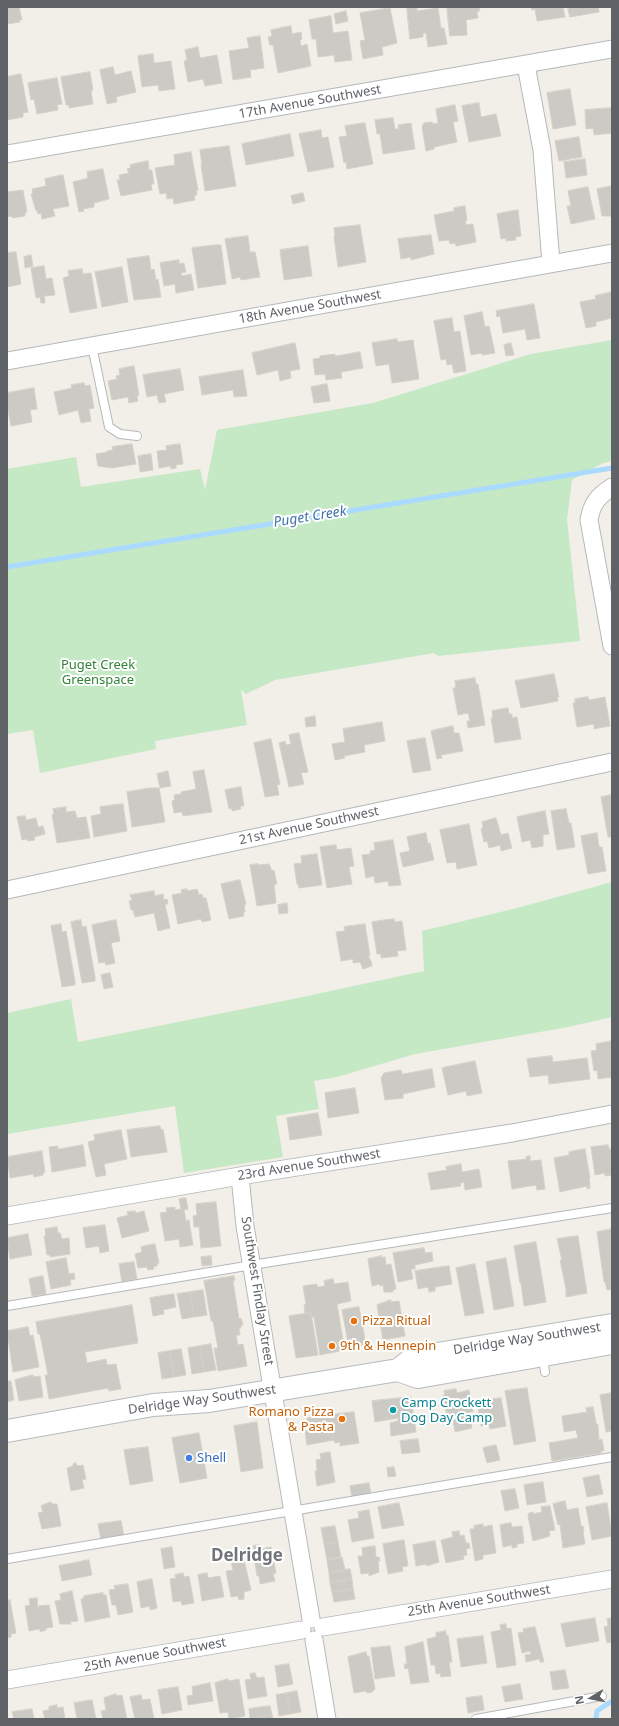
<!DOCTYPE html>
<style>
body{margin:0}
#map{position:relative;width:619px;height:1726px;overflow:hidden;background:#f1efe8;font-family:"Noto Sans",sans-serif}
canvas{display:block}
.frame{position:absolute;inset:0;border:8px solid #5f6368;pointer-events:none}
.north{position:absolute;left:571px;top:1678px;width:40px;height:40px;-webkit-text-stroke:3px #fff;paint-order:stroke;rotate:260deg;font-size:11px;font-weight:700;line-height:16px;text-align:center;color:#5f6368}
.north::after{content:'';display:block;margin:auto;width:14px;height:18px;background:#5f6368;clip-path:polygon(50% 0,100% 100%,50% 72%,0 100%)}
</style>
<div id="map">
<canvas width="619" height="1726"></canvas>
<div class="frame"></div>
<div class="north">N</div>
</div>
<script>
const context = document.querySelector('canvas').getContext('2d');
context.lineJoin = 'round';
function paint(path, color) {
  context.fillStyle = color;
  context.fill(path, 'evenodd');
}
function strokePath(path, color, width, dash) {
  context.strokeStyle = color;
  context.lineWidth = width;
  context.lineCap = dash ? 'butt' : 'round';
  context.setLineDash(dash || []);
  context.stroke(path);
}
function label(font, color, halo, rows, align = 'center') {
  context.font = font + ' "Noto Sans",sans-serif';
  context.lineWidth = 4;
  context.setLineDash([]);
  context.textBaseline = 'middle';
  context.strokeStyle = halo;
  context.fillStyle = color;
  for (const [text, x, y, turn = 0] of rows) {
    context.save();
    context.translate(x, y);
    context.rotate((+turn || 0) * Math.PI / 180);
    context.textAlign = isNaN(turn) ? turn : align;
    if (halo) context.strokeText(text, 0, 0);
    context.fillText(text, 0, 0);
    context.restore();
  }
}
const green = new Path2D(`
 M612,340V461L603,463L572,480L567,519L580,641L438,656L434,653L275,680L246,694L241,690L247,725L155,741L156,749L40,773L33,730L7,734V469L76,457L81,487L200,469L205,490L217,430L373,403L531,354Z
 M612,882V1017L568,1027L415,1054L337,1077L314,1081L319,1109L276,1116L283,1157L184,1173L175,1106L7,1134V1013L71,999L78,1042L298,998L424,971L422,931L517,908Z`);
const stream = new Path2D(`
 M7,567L612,468
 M596,1719L597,1711L612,1701`);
const building = new Path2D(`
 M7,7H19L22,20H19L20,22L7,24Z
 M407,7H417V11L438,8L441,28H444L447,44L428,47L426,33H423V37L410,39Z
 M447,7H479L480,11H477L478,18L466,20L467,35L450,36Z
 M532,7H563L565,17L537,21L535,9L532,10Z
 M568,7H598L599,12L570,17Z
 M390,8L397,43L382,47L383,55L363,59L360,41L365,40L360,13Z
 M346,11L348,21L336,24L334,14Z
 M331,16L333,33L348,31L352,60L335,62L334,55L318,57L316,39H312L309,20Z
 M291,26L292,34L301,32L302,39L300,40L301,46L307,44L311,66L278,73L273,45H270L268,37L272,36L271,30Z
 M260,36L264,68L250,70L251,77L233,80L229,51L249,48L247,38Z
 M198,47L200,58L217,55L222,83L205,86L203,79L188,82L184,61L187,60L185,50Z
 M153,54L154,63L171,61L175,89L159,91L158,85L142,87L138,56Z
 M113,67L115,75L131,71L136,92L116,97L117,102L107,104L100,70Z
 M90,72L93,90L91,91L93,104L69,108V105H66L61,77Z
 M21,74L28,112L23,113V117L7,120V77Z
 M57,78L62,104L57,105L58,110L37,114L34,99L31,100L28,83Z
 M570,89L576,125L553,129L547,93Z
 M479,103L481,117L496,114L501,136L469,142L462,106Z
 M455,105L458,121L453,122L457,142L434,147V149L426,151L422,127L424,123L432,122L433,124L438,123L436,109Z
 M612,108V133L594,135L593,128L586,129L585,110Z
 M393,118L395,129H399L398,125L411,123L415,149L383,154L380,134H377L375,120Z
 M365,123L373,164L347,169L346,162L344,163L339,137L347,136L345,126Z
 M321,130L322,138L328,137L334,167L308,172L299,134Z
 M290,134L294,156L246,165L242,144Z
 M579,137L582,157L559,161L555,141Z
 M229,146L236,186L205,191L201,165H202L200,150Z
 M191,152L198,190L196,191L197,195L194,196L195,200L174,204L173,198L167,199L166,193L160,194L155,168L175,165L174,155Z
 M585,159L587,175L566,178L564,162Z
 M148,161L149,170H152L154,184H151L152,190L121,196L117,180H120L119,175L129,173L127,169L131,168L130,165Z
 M103,169L109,199L94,203V207L83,209L84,211L79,212L73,182L88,178L87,172Z
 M63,175L69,206L53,209L55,216L42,219L41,213L38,214L37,210L36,211L31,194H33L32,189L46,186L45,179Z
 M612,186V216H602L597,189Z
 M588,187L595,219L571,224L567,206H571L568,191Z
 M7,190V192L23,190L27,212L25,213V216L12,218V216L7,217Z
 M303,193L305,201L293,204L291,196Z
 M465,206L467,220L465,221L466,225L473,224L476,242L456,246L455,243L450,244L449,240L439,241L434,215L454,211V208Z
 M518,210L521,236L515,237L516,240L506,241V238L501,239L497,214Z
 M360,225L366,262L338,267L334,236L335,235L334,228Z
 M431,235L434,254L411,260V257L401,259L398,239Z
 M248,236L250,252H255L260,277L241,280L240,277L232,279L225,239Z
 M215,245H221L226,284L198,288L192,248Z
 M308,246L312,276L284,280L280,250Z
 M16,252L21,284L7,287V253Z
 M31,255L33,266L25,268L24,257Z
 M149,256L151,270L154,269L156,280L158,279L161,297L134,300L127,259Z
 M179,260V264L184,263L186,272L181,273L182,276L191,274L194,290L176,293L175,284L164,286L160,263Z
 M44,266L46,279L52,278L55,295L44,296L45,303H41L40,297L36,298L31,268Z
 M122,267L128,302L102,307L95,272Z
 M82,269L83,274L91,273L97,308L70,313L63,278L69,276L68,271Z
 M612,292V318L596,322V326L586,328L580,302L596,299L595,296Z
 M534,304L540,338L527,340L525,329L503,333L500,316L497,317L496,311Z
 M482,312L485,327L489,326L495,353L482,355V353L471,355L464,316Z
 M452,318L454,332L460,331L466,371L454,373L452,364L447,365L446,359L441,360L434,321Z
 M397,339L398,342L413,340L419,379L392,383L389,364L376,366L372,343Z
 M295,343L300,369L290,371L291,378L280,381L278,370L257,375L252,353Z
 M511,343L514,355L506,356L504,345Z
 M360,352L363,368L341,372L342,378L326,380L325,374L315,375L313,359L320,358V356L335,354V356Z
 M134,366L139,395L137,396L138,401L129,403L128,397L112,400L108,381L117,379L116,376L120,375L119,369Z
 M180,369L184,390L164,394L166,402L159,403L157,395L147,397L143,375Z
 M243,370L247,396L234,397L233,390L202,395L199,377Z
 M84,383L85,386L90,385L94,408L89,409L91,421L81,423L78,410L59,415L54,392L72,388L71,385Z
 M327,384L330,401L314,403L311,387Z
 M34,388L37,409L30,410L32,422L11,426L7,404V393Z
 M132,444L136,464L112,468L98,466L96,454L107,452V451L113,450L112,447Z
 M180,444L183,464L176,465V468L171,469V466L159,468L157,451L167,450L166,446Z
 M151,454L153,470L140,472L138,456Z
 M554,674L559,697H557L558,701L521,708L515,681Z
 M475,678L476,684H478L485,725L468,728L467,721H470L468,713L458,715L453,688H456L455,681Z
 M588,697L589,700L605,697L610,726L594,729V724L577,727L573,703H575V699Z
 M508,708L509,714H512V718L517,717L521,739L495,743L491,718H493L492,711Z
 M315,716L316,726L306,727L305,718Z
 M382,722L385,741L364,745L365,752L344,756L345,758L335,760L332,744L345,742L343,729Z
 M453,726L454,733H459L463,751L441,755L442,758L437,759L431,731Z
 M299,733L308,772L301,773L304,784L289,787L279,743L285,741L286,745L291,744L289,735Z
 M425,738L431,770L413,773L407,741Z
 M271,739L280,784L277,785L279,795L265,797L254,743Z
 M204,770L212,812L183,816L182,812L174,813L172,801L175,800L174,795L181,794V792L196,789L193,772Z
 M168,771L171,786L160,788L157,774Z
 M241,787L244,806H240L241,809L232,811V808L229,809L225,790Z
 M150,788H159L165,822L132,827L127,792Z
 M612,795V837H608L601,797Z
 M123,804L127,831L94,837L91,816L101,814L100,807Z
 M66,807V812L75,811L77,818L86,817L90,838L57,843L52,815L54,814L53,809Z
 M566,809L569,823H571L575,847L557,850L551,811Z
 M545,811L549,834L543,835V846L532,848L530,840L522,842L517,817Z
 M25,816L26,820L36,818L38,827L43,826L45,834L34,837L35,840L28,841L27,839L22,840L17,817Z
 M496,818L501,835L508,833L512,848L501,851L500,845L489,848L487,841L484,842L481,829L483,828L482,822Z
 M469,824L477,865L457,869L456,862L447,863L440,830Z
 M426,833L428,844L430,843L434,860L403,867L400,853L410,851L407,837Z
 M597,833L599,847H602L606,871L588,874L581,836Z
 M393,840L401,885L389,886L388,881L375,883L374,876L366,878L362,855L370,854V851L375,850L374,843Z
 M336,845L337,850L351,848L354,866L349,867L352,884L327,888L320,847Z
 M317,854L322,885L299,888L298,884H297L294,864L302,863L301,856Z
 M258,864V865L269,864L272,871L274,870L277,884H274L276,903L257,906L250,865Z
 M240,880L246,904L244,905L245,912L243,913L244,916L229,919L221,884Z
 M187,889V891L197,889L199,895L202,894L203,898H206L211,920L202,922L201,919L178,924L172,895L182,893L181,890Z
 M154,891L155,896L163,894L164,900L167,899L168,904H165L170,928L158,931L154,913L135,917L133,910H131L129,901L132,900L130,895Z
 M287,903L288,913L279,914L278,905Z
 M394,919L395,922L402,921L406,950L397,951L398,956L381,958V954H377L372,922Z
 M81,920L82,927L86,926L95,977V981L82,983L71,922Z
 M116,920L120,941L111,943L115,963L106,965L105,962L99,963L92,925Z
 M61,924L62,932L66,931L75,981V985L62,987L51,926Z
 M365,924L370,956H368L371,961L372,966L363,969L360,962L353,963V959L341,961L336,932L345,931L344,927Z
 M110,973L113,987L104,989L101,975Z
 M612,1041V1077L598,1079L597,1070L594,1071L591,1051L597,1050L596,1044Z
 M552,1056L553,1062L587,1058L590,1079L549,1084L548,1075L530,1077L527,1059Z
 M475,1061L482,1093L467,1096L466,1091L448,1095L442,1068Z
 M432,1069L435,1087L403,1094V1098L385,1100L381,1078L384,1073L401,1070L402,1074Z
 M355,1088L359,1113L328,1118L325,1093Z
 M318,1113L322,1135L290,1140L287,1118Z
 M160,1126L161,1130L163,1129L167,1152L131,1157L127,1130Z
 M121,1130L127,1159L104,1164L106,1175L96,1177L88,1142L95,1140L94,1135Z
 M83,1145L86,1166L52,1172L49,1147L58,1146V1149Z
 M608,1145L609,1149H612V1175L605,1176V1173L595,1175L591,1147Z
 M585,1149L590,1178H589L590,1188L587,1189V1186L560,1192L554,1158L569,1155V1152Z
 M42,1151L45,1172L43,1173V1175L34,1177L33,1174L10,1178L7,1157Z
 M530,1156V1161L541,1160L545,1189L537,1190L536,1185L512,1189L508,1161L527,1159L526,1157Z
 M461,1164L462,1172L479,1169L482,1187L465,1190L464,1182L460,1183L461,1186L431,1190L428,1173L447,1170L446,1167Z
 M186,1198L188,1209L184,1210L186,1221L189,1220L193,1245L180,1247L179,1239L165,1241L160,1213L167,1212L166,1208L175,1207V1210L181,1209L179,1199Z
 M216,1202L221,1246L201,1248L199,1227H194L193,1216L197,1215L196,1204Z
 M135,1211L136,1213L144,1211L149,1231L122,1238L117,1218L128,1215L127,1212Z
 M105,1225L109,1251L100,1253L99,1246L86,1248L83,1228Z
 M57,1227L58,1233H60L62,1239L69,1238L70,1254L50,1257V1255H47L44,1236H46L45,1229Z
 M612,1229V1289L607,1290L605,1282H604L597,1232Z
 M28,1234L32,1255L10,1259L7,1238Z
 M578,1236L587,1293L566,1297V1289L560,1260H562L557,1239Z
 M536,1242L546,1302L524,1306L521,1283H520L514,1246Z
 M155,1244L159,1263L157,1264V1266L153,1267L154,1269L148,1270L147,1267L138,1268L135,1254L142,1252L141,1247Z
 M424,1248L425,1253L432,1252L433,1261L415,1265V1269H411L413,1279L398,1282L393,1253Z
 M211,1256L212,1265L202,1266L201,1257Z
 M382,1256V1258L385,1257L386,1265L391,1264L396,1289L393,1290V1292H384L383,1285L380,1286V1284L372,1286L368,1259Z
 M66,1258L69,1274L74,1273L75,1279L70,1280L71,1285L51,1289L46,1262Z
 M506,1258L514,1306L494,1310L486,1262Z
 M134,1262L137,1279L122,1282L119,1264Z
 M475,1264L484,1313L465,1316L456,1268Z
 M449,1266L452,1284L435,1287V1291L429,1292L428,1287L418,1289L415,1271Z
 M43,1276L46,1294L32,1296L29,1279Z
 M234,1276L235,1280L233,1281L239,1319L241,1318L243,1325H241V1328H239L240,1335H236L238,1345L243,1344L247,1366L218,1371L214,1348H218L213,1321H211L204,1281Z
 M333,1279L334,1284L348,1282L351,1301L337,1304L344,1346L340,1351L320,1355L314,1317H311V1313L305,1314L304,1305L306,1304L303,1286L317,1284V1287L325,1286L324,1281Z
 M203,1290L207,1315L194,1317L190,1292Z
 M190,1292L194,1317L182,1319L177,1294Z
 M174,1294L176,1307L163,1310L164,1314L153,1316L150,1298Z
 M391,1300V1302L399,1301L405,1336L383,1340L377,1305Z
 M132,1305L138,1343L85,1352L87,1363L106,1359L107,1365L116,1364L121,1389L109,1391L108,1388L49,1399L45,1375H48L40,1334H38L36,1322Z
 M359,1307L366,1345L349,1348L342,1310Z
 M311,1313L318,1355L296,1358L289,1316Z
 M28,1327L30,1336L33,1335L39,1367L13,1372L7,1331Z
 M211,1344L216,1370L204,1372L200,1346Z
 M200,1346L204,1372L192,1374L188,1348Z
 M181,1349L186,1375L174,1377L169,1351Z
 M169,1351L174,1377L162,1379L158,1353Z
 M33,1375L34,1377L40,1376L43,1397L19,1401L15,1380Z
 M7,1381H11L14,1400L7,1402Z
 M527,1388L536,1441L514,1445L505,1391Z
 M456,1389L457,1393L469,1390L473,1412H469L472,1428L455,1432L453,1420L462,1418L461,1414L447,1417L443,1395H445L444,1391Z
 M612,1393V1431L606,1432L600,1395Z
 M411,1397L416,1432L391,1436L390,1423L398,1421V1418L375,1422L372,1401Z
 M501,1398L506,1426L490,1429L489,1425L481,1426L477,1401Z
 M593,1407L596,1423L598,1425L599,1440L602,1439L604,1451H601V1453L552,1461L549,1443L578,1438L576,1430L564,1432L562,1416L587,1412L586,1408Z
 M354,1412L359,1443L340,1446V1442L335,1443L334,1440L307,1445L305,1431L308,1430L307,1418Z
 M257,1422L263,1468L241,1472L234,1426Z
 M199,1433L207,1478L180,1483L172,1438Z
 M418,1439L420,1452L402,1454L400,1441Z
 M496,1445L500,1460L487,1463L483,1448Z
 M148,1447L153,1481L130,1485L124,1450Z
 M330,1452L335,1482L317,1486L315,1471H317L316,1460L321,1459L320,1454Z
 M76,1463L77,1466L83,1465L86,1479L82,1480L84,1488L71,1491L67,1468L73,1466V1464Z
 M394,1467L396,1476L388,1477L387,1468Z
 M599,1475L603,1494L587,1497L583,1478Z
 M543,1482L546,1502L527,1505L524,1485Z
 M369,1483L371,1495L352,1498L350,1486Z
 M515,1489L519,1508L505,1511L501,1491Z
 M565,1501L567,1510L578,1508L581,1526H583L584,1531L583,1532L585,1544L563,1548L560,1524L558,1525L553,1504Z
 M51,1502L52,1504H57L61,1526L42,1529L38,1513L43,1512L41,1506Z
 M399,1503L404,1525L382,1529L378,1507Z
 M607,1503L612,1536L592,1540L586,1507Z
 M550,1506L555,1530L549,1531L550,1536L533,1541L528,1516L529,1513L533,1512V1514L542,1512L541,1507Z
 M369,1510L374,1538L352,1542L348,1520L359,1518L358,1512Z
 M121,1521L124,1536L101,1540L98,1524Z
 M511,1523L512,1527L522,1526L524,1543L517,1544V1547L512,1548V1545L503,1547L500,1525Z
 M483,1524V1527L492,1525L496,1553L483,1555V1559L475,1561L470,1529H474V1526Z
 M335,1526L338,1542L324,1544L321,1528Z
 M459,1531L460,1536L464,1535L466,1543H469L470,1548L466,1549L467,1555L463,1556L464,1559L446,1563L441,1540L453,1537L452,1532Z
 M404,1540L408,1566L402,1567L403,1571L388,1574L383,1544Z
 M435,1541L439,1562L427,1566V1564L416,1566L413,1545Z
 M338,1542L341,1558L327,1560L324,1544Z
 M260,1545L261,1549L271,1547L276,1573L273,1574L275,1581L260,1584L259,1576H257L253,1551L254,1550L253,1546Z
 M375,1546L376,1557H379L380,1561H378L379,1572L369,1576V1573L361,1574L358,1556H363L362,1548Z
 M172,1547L175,1567L164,1569L161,1549Z
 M242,1551L251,1590L244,1592V1599L239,1600L238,1596L231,1597L226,1571L233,1570L231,1561L227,1562L226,1556L230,1555V1553Z
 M342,1557L345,1570L329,1573L327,1560Z
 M89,1560L92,1575L62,1581L59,1566Z
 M350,1569L352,1579L330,1583L329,1573Z
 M183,1573L184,1577L189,1576L194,1603L182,1605L181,1601L173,1602L170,1579L176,1578L175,1575Z
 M207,1573L208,1578L220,1576L224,1597L202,1601L198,1575Z
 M152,1579L157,1608L150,1610V1606L141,1608L137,1582Z
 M352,1579L353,1589L332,1592L330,1583Z
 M128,1584L133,1612L118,1615L116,1605H112L109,1590L115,1589L114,1586Z
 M353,1589L355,1599L334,1602L332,1592Z
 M72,1591L78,1621L70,1622L71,1624H60L55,1601L61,1600L60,1594Z
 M103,1593V1595H106L110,1617L85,1622L81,1599L84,1598V1596Z
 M37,1598L38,1608L39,1606L49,1605L53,1627L46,1628V1630L40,1632V1629L29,1631L25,1606L30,1605L29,1599Z
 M10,1600L16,1633L11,1634V1637L7,1638V1601Z
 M595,1618L599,1641L566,1647L561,1624Z
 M612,1618V1642L607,1643L604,1627L608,1626L607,1619Z
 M506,1624L507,1629L511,1628L516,1665L497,1668L491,1632L501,1630L500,1625Z
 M535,1627L544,1662H540V1659L526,1662L525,1655L531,1654L530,1651L522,1653L518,1633L524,1632L523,1629Z
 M446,1631V1636L448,1635L452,1662H449L451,1676L441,1677L440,1673L436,1674L435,1665H431L427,1639L436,1637V1633Z
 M483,1636L487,1663L461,1667L457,1639Z
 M423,1642L429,1682L411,1684L408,1668L405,1669L404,1664H407L405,1647Z
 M390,1646L395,1676L375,1679L371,1648Z
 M366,1652L367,1656H369L375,1689L372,1692L367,1693L366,1691L354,1693L348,1657Z
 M289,1664L293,1684L278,1687L275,1666Z
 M565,1670L569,1688L553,1690L550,1672Z
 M255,1673L257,1678L264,1677L267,1696L248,1699L245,1680L251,1679L250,1674Z
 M228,1679L229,1681L239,1679L245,1716L229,1719L228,1712L220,1713L215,1683Z
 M210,1683L213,1701L188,1705L187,1696L193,1695L192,1687Z
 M520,1684L523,1699L505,1702L502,1687Z
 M178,1687L182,1710L162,1714L158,1690Z
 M297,1691L301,1712L290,1714L287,1693Z
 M287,1693L290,1714L279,1716L276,1695Z
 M116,1694V1696L122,1695L127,1719H103L101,1711L106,1710L104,1698Z
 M141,1695L142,1700L150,1699L154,1719H135L130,1697Z
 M482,1696L484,1710L468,1713L466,1698Z
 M92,1700L96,1719H77L74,1703Z
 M57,1705V1708L63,1707L65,1719H45L43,1711L49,1710V1707Z
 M270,1706L272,1715L250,1719L249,1709Z
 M32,1709L34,1719H14L12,1712Z
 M272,1715L273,1719H250Z`);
const service = new Path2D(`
 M92,346L109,427L120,434L137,436
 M7,1306L252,1265L612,1208
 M543,1357L545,1372
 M7,1559L612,1457
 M476,1719L602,1696`);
const minor = new Path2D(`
 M526,65L542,150L551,263
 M7,154L612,49
 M7,361L612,253
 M612,487C598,496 592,503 589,520L612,646
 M7,890L612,762
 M240,1176L245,1226L311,1619
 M7,1216L240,1176L512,1133L612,1114
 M323,1627L612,1579
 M314,1640L327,1719
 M7,1680L302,1630`);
const secondary = new Path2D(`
 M398,1370L413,1358L612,1325
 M7,1431L153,1405L209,1401L398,1370L418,1377L612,1343`);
const markers = [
 [354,1321,4,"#e8710a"],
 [332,1346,4,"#e8710a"],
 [393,1410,4,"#0f9aa8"],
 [342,1419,4,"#e8710a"],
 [189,1458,4,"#3f7fe0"]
];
const streetNames = [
 ["17th Avenue Southwest",310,102,-10],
 ["18th Avenue Southwest",310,307,-10],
 ["21st Avenue Southwest",309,826,-12],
 ["23rd Avenue Southwest",309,1165,-9],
 ["Southwest Findlay Street",257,1291,81],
 ["Delridge Way Southwest",527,1339,-9],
 ["Delridge Way Southwest",202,1400,-8],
 ["25th Avenue Southwest",479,1601,-9],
 ["25th Avenue Southwest",155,1655,-10]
];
const parkNames = [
 ["Puget Creek",98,665],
 ["Greenspace",98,680]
];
const foodNames = [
 ["Pizza Ritual",362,1321],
 ["9th & Hennepin",340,1346],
 ["Romano Pizza",334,1412,"right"],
 ["& Pasta",334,1427,"right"]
];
const cultureNames = [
 ["Camp Crockett",401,1403],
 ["Dog Day Camp",401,1418]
];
const shopNames = [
 ["Shell",197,1458]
];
const waterNames = [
 ["Puget Creek",310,517,-9]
];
const districtNames = [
 ["Delridge",247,1556]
];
paint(green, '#c5e8c5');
strokePath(stream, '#aadaff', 5);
paint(building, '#cccac5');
strokePath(building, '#d6d1c6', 1);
strokePath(service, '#b5b8bc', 10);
strokePath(minor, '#b5b8bc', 19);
strokePath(secondary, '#b6babf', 24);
strokePath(service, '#fff', 8);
strokePath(minor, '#fff', 17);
strokePath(secondary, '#fff', 22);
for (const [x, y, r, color] of markers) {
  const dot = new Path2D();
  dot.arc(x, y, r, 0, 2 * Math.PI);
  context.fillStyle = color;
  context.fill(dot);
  strokePath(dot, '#fff', 1.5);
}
label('13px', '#5f6368', '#fff', streetNames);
label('13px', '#348238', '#fff', parkNames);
label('13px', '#c56008', '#fff', foodNames, 'left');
label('13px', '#0d838f', '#fff', cultureNames, 'left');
label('13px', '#366cbe', '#fff', shopNames, 'left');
label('italic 14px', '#4174aa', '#fff', waterNames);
label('bold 17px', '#70757a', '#fff', districtNames);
</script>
